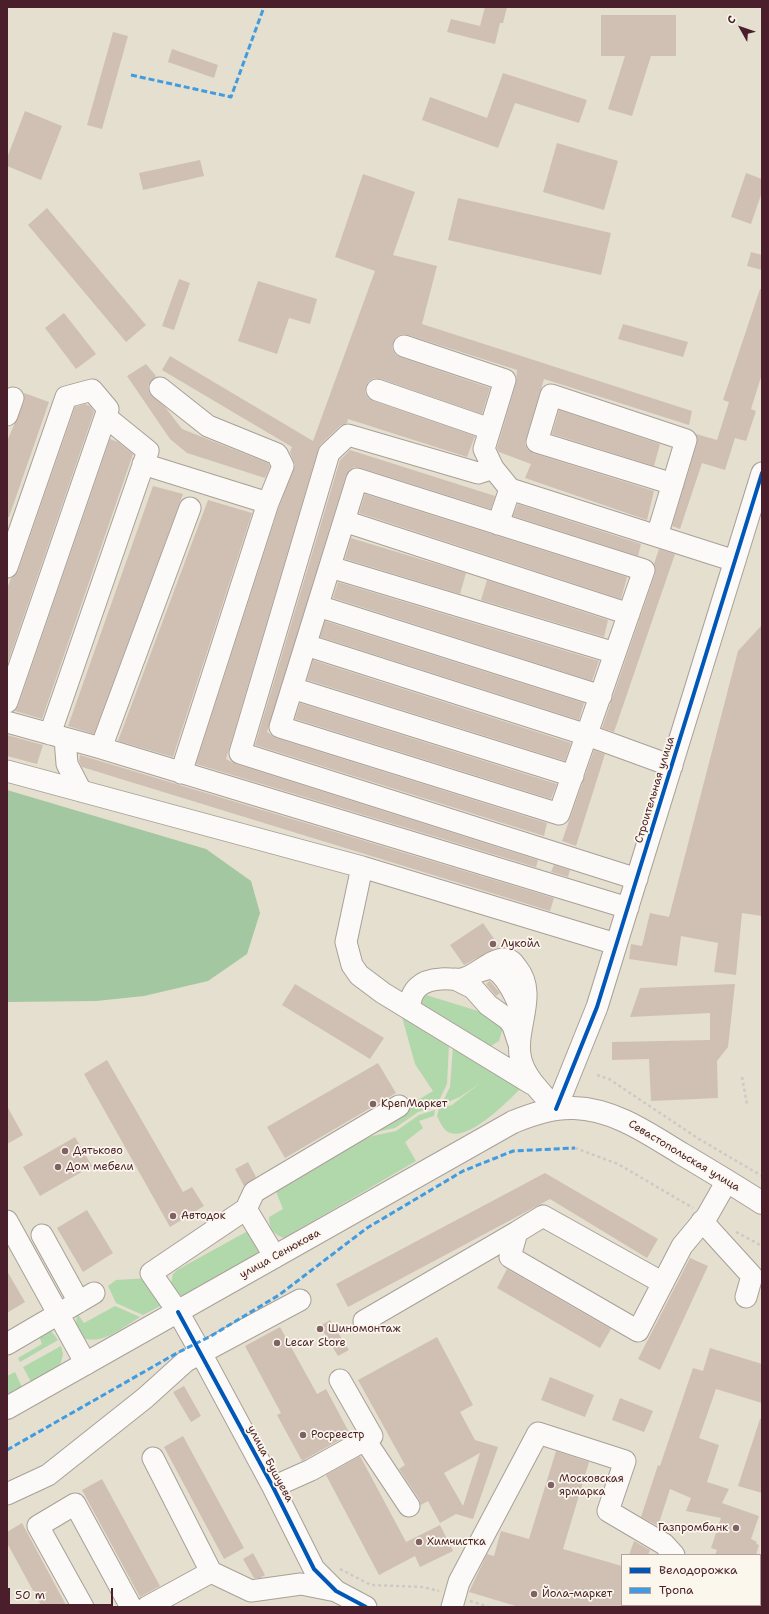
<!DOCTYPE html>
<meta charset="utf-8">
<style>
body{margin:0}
#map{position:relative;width:769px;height:1614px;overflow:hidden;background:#e4dfce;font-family:"Shantell Sans",sans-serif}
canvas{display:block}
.frame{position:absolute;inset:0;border:8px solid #4a1f2b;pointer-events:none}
.legend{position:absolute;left:621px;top:1554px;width:140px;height:52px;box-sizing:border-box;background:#fbf7ec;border:1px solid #b4a19f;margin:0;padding:5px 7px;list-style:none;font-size:12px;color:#4a1f2b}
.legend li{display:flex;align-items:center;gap:8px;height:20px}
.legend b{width:20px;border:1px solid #b4a19f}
.north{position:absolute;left:721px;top:8px;width:40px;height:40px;-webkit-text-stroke:3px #fbf7ec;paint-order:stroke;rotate:310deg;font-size:11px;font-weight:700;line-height:16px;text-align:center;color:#4a1f2b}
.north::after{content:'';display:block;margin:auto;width:14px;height:18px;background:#4a1f2b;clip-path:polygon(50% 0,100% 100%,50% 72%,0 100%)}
.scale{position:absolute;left:8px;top:1588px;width:105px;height:18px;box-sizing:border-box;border:2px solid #4a1f2b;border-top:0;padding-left:5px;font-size:12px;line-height:14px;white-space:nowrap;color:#4a1f2b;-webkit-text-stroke:3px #fbf7ec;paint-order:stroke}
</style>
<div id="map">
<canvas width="769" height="1614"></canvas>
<div class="frame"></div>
<ul class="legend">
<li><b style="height:5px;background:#0057b8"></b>Велодорожка</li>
<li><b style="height:5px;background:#409be1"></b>Тропа</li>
</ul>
<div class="north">С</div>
<div class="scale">50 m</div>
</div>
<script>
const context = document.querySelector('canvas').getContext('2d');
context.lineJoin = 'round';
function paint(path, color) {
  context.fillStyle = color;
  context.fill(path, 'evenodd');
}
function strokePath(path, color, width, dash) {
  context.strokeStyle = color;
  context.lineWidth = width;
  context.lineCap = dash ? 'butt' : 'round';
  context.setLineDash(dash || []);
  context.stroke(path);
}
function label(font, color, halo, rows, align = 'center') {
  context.font = font + ' "Shantell Sans",sans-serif';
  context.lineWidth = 3.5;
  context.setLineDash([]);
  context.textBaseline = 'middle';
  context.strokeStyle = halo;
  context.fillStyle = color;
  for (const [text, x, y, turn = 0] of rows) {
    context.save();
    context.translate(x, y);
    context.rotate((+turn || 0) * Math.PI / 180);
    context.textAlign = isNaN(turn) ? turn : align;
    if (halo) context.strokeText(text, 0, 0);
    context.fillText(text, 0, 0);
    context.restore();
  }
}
const green = new Path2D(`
 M426,995L491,1015L503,1028L499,1041L491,1046L486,1044L422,1006L421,1003L422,996Z
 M402,1017L449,1044L447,1084L436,1107L418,1112L395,1128L371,1133L280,1181L433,1091L415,1064Z
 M453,1046L523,1086C509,1100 471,1140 450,1133C443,1130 440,1122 437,1116L439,1109L452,1105L480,1083L460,1097L441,1105L450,1087Z
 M435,1110L434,1116L419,1121L423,1128L405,1142L416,1161L284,1238C273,1234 269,1228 269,1217L283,1209L275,1189L352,1146L372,1136L396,1131L419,1115Z
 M246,1232L251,1234L260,1247L257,1254L182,1296L178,1294L171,1283L173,1274L177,1270Z
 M149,1278L164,1304L143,1315L116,1303L108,1286L116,1280Z
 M115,1306L140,1317C123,1327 104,1345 83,1338L76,1324L77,1313L84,1323Z
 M45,1330L51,1331L58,1340L20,1362L18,1358L42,1344L38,1334Z
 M61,1346L63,1354L60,1366L31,1382L23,1367Z
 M15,1372L22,1387L7,1396V1376Z`);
const forest = new Path2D(`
 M7,790L206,849L251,881L260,913L247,954L208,981L144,996L96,1001L7,1002Z`);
const building = new Path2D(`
 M485,7H507L503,23H500L495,44L447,32L451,19L480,26Z
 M601,15H676V56H651L632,116L608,109L625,56H601Z
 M113,32L128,36L102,129L87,125Z
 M172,49L218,65L214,78L168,62Z
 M503,73L587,100L579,123L515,103L498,148L422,120L430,97L487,118Z
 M25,111L62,126L41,180L7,166V158Z
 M557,143L618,161L604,210L543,192Z
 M200,160L204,176L143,190L139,173Z
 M746,173L762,179V192L751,224L731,217Z
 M363,174L415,192L393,255L437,266L422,324L692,411L689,425L544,379L526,439L525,444L528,450L533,453L654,491L647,520L525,478L531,464L499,452L497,448L516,383L517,370L408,335L402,334L396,337L393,342L392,348L395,354L400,357L490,388L482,414L381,379L374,378L369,381L366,386L365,393L368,398L373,401L475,436L467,457L348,419L347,423L340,426L320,445L318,450L226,759L236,764L538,860L536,867L551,872L554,865L570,870L568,877L196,764L279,507L295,465L290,452L292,447L162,370L170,356L313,441L375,271L335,257Z
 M458,198L611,233L601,275L448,240Z
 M47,208L146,325L126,342L28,225Z
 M751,252L762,255V270L747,266Z
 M179,279L190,283L174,330L162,326Z
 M258,281L317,299L310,324L289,318L277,354L238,341Z
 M760,289H762V374L751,409L756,411L746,441L735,438L725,470L702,463L680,529L672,526L697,443L696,434L717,440L729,402L723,400Z
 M64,313L96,354L76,369L45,328Z
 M623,324L688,342L683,357L618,339Z
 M146,364L156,376L148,386L149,393L165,407L182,429L268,463L270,467L265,478L187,453L170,439L127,376Z
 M24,393L49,402L9,517H7V441L24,402Z
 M85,404L90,406L94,412L7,665V589L11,578L18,571L75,407Z
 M559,410L660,444L654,466L552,434Z
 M110,439L118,442L133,454L42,719L15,711L18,706Z
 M350,450L495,496L491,509L361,468L354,467L349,470L346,475L267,732L276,738L547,823L544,836L255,745L340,460Z
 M153,486L183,494L94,734L68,726Z
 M365,494L627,577L621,599L359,513Z
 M208,500L252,513L173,757L118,741Z
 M518,504L641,544L638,556L513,516Z
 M351,538L466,573L460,594L345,559Z
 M659,549L675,554L614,732L602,728L655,574L654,564Z
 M487,580L608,620L604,637L481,600Z
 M338,582L599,661L592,681L333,598Z
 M325,621L584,703L579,720L320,637Z
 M762,625V916L742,913L736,975L714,972L718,943L681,936L677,966L629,959L631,944L642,946L650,913L669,917L738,651Z
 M313,660L571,743L565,761L307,680Z
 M300,703L557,784L551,799L295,719Z
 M7,735L43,745L37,764L7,756Z
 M594,750L605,754L576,846L562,841Z
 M80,755L554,898L550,911L82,767L79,761Z
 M483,923L499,946L464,965L450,945Z
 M490,981L500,993L496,996L486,984Z
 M295,984L384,1038L370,1059L282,1005Z
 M735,984L728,1047L717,1061L718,1098L651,1101L649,1059L612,1060V1042L710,1040V1013L630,1017L640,988Z
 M107,1060L183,1192L192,1187L204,1206L170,1227L84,1074Z
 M378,1063L396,1093L285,1158L267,1127Z
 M7,1106L23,1135L7,1144Z
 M75,1137L92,1166L40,1196L23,1167Z
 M248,1162L256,1177L244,1186L235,1169Z
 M545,1173L658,1239L647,1258L550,1199L348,1307L336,1284Z
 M87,1210L113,1253L83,1272L57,1228Z
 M690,1258L708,1266L660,1370L638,1359Z
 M507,1269L611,1329L600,1348L497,1288Z
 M7,1271L25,1302L7,1313Z
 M330,1320L349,1350L338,1356L320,1326Z
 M280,1327L317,1394L326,1389L350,1434L302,1461L277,1415L281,1413L245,1346Z
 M437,1337L473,1405L460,1412L475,1440L498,1447L473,1519L456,1514L440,1523L428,1501L421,1505L419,1499L399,1469L405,1465L358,1380ZM480,1453L463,1506L444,1473Z
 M710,1348L762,1364V1403L716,1389L699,1438L719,1445L707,1482L729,1489L722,1503L759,1516L751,1539L757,1542L756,1544L759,1545L756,1555H715L717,1550L711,1548L721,1518L686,1511L691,1498L670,1489L658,1526L641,1517L658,1465L660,1466L693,1368L703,1371Z
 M550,1377L594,1395L585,1417L541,1400Z
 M184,1386L201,1416L191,1422L173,1392Z
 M620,1398L653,1411L644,1432L612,1420Z
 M760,1419H762V1493L738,1486Z
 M183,1436L244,1548L224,1559L164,1447Z
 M556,1451L589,1462L563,1549L622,1566V1607H519L469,1592L487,1554L494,1556L501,1531L529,1539Z
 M360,1456L406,1542L440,1525L453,1551L420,1567L415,1556L379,1575L326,1475Z
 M102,1479L160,1586L140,1597L82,1490Z
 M22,1523L67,1607H42L7,1543V1532Z
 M634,1541L650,1550L648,1555H629Z
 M253,1553L265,1575L260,1578H254L243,1559Z`);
const path = new Path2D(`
 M597,1075L609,1079L699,1139L762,1176
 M742,1077L747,1104
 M575,1148L618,1164L693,1208
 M736,1232L762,1246
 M340,1569L371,1585L423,1587L439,1591
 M470,1601L489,1607
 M642,1607V1605`);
const minor = new Path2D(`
 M404,346L505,380L484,449L493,468L510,489L735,561
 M160,388L208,426L277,454L283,466L268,503
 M377,390L490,429
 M7,415L13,398
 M143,464L268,503L181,773
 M493,468L478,473L348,435L329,453L240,753L637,879
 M357,479L644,570L559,814L280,727Z
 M344,521L629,614
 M498,524L510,489
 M657,536L686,440L551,395L537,442L673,484
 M7,567L66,397L92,390L108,409L7,702
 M330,567L615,653
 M318,606L601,696
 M306,645L587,735L672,766
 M292,688L573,776
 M7,722L101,748L628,908
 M50,734L148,451L106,417
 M65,738L67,764L81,791
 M101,748L190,508
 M7,771L362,867L616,944
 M362,867L346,942L352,965L359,975L383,993L532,1084
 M477,972L490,968C505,970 519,1002 522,1016
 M455,979L473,988L488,1005L509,1020L513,1026L519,1044
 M410,1008C410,989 422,980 441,979C449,978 457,981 465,978C478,974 492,958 506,959C512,960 514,964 517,968C539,995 513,1030 521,1060C526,1079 543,1094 556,1109L597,1007L762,473
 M246,1209L254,1192L399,1106
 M7,1221L86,1364
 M702,1221L752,1276L746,1297
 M42,1235L79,1302
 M275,1257L246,1209L151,1273L178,1312L196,1344L273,1487L314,1569L336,1591L366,1607
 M663,1283L543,1216L517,1232L510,1257L638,1331L682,1246L707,1216L727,1181
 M364,1321L517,1232
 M7,1344L94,1293
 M365,1440L409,1506
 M153,1458L211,1572
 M273,1487L311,1470L372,1436L340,1380
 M7,1494L48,1475L145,1398L186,1361L300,1300
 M760,1598H762
 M83,1607L38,1526L75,1504L131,1607
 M147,1607L211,1572L251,1591L301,1584L336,1591
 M452,1607L459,1582L538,1433L625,1461L608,1511L664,1544L674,1555
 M697,1607L698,1605`);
const major = new Path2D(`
 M7,1408L513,1122C532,1114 553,1107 574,1108C614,1109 649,1134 682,1154C709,1170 736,1186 762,1203`);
const quiet = new Path2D(`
 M131,75L231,97L264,7
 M7,1450L177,1353L211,1336L279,1295L367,1228L463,1171L513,1151L575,1148`);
const cycleway = new Path2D(`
 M556,1109L597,1007L762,473
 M178,1312L273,1487L314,1569L336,1591L366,1607`);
const markers = [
 [493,944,4,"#806264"],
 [373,1104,4,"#806264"],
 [65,1151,4,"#806264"],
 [58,1167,4,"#806264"],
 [173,1216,4,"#806264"],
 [320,1329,4,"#806264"],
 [277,1343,4,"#806264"],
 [303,1435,4,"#806264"],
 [551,1485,4,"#806264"],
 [736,1528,4,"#806264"],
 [419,1542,4,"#806264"],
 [534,1594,4,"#806264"]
];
const streetNames = [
 ["Строительная улица",655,790,-73],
 ["Севастопольская улица",684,1156,31],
 ["улица Сенюкова",280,1254,-29],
 ["улица Бушуева",270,1464,62]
];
const poiNames = [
 ["Лукойл",501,944],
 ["КрепМаркет",381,1104],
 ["Дятьково",73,1151],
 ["Дом мебели",66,1167],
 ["Автодок",181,1216],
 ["Шиномонтаж",328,1329],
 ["Lecar Store",285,1343],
 ["Росреестр",311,1435],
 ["Московская",559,1479],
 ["ярмарка",559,1492],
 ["Газпромбанк",728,1528,"right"],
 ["Химчистка",427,1542],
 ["Йола-маркет",542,1594]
];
paint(green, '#b1d8ab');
paint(forest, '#a3c7a0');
paint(building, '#d0c0b4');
strokePath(minor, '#a9a098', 23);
strokePath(major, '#a9a098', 24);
strokePath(path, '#cdc9c6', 2.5, [3, 3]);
strokePath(minor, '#fbfaf8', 21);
strokePath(major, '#fbfaf8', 22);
strokePath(quiet, '#409be1', 3, [6, 3]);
strokePath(cycleway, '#0057b8', 4);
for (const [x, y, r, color] of markers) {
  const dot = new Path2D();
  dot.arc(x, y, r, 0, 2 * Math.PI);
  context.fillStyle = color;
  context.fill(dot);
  strokePath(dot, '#fbf7ec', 1.5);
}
label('11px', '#4a1f2b', '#fbf7ec', streetNames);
label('11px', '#4a1f2b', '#fbf7ec', poiNames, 'left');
</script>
